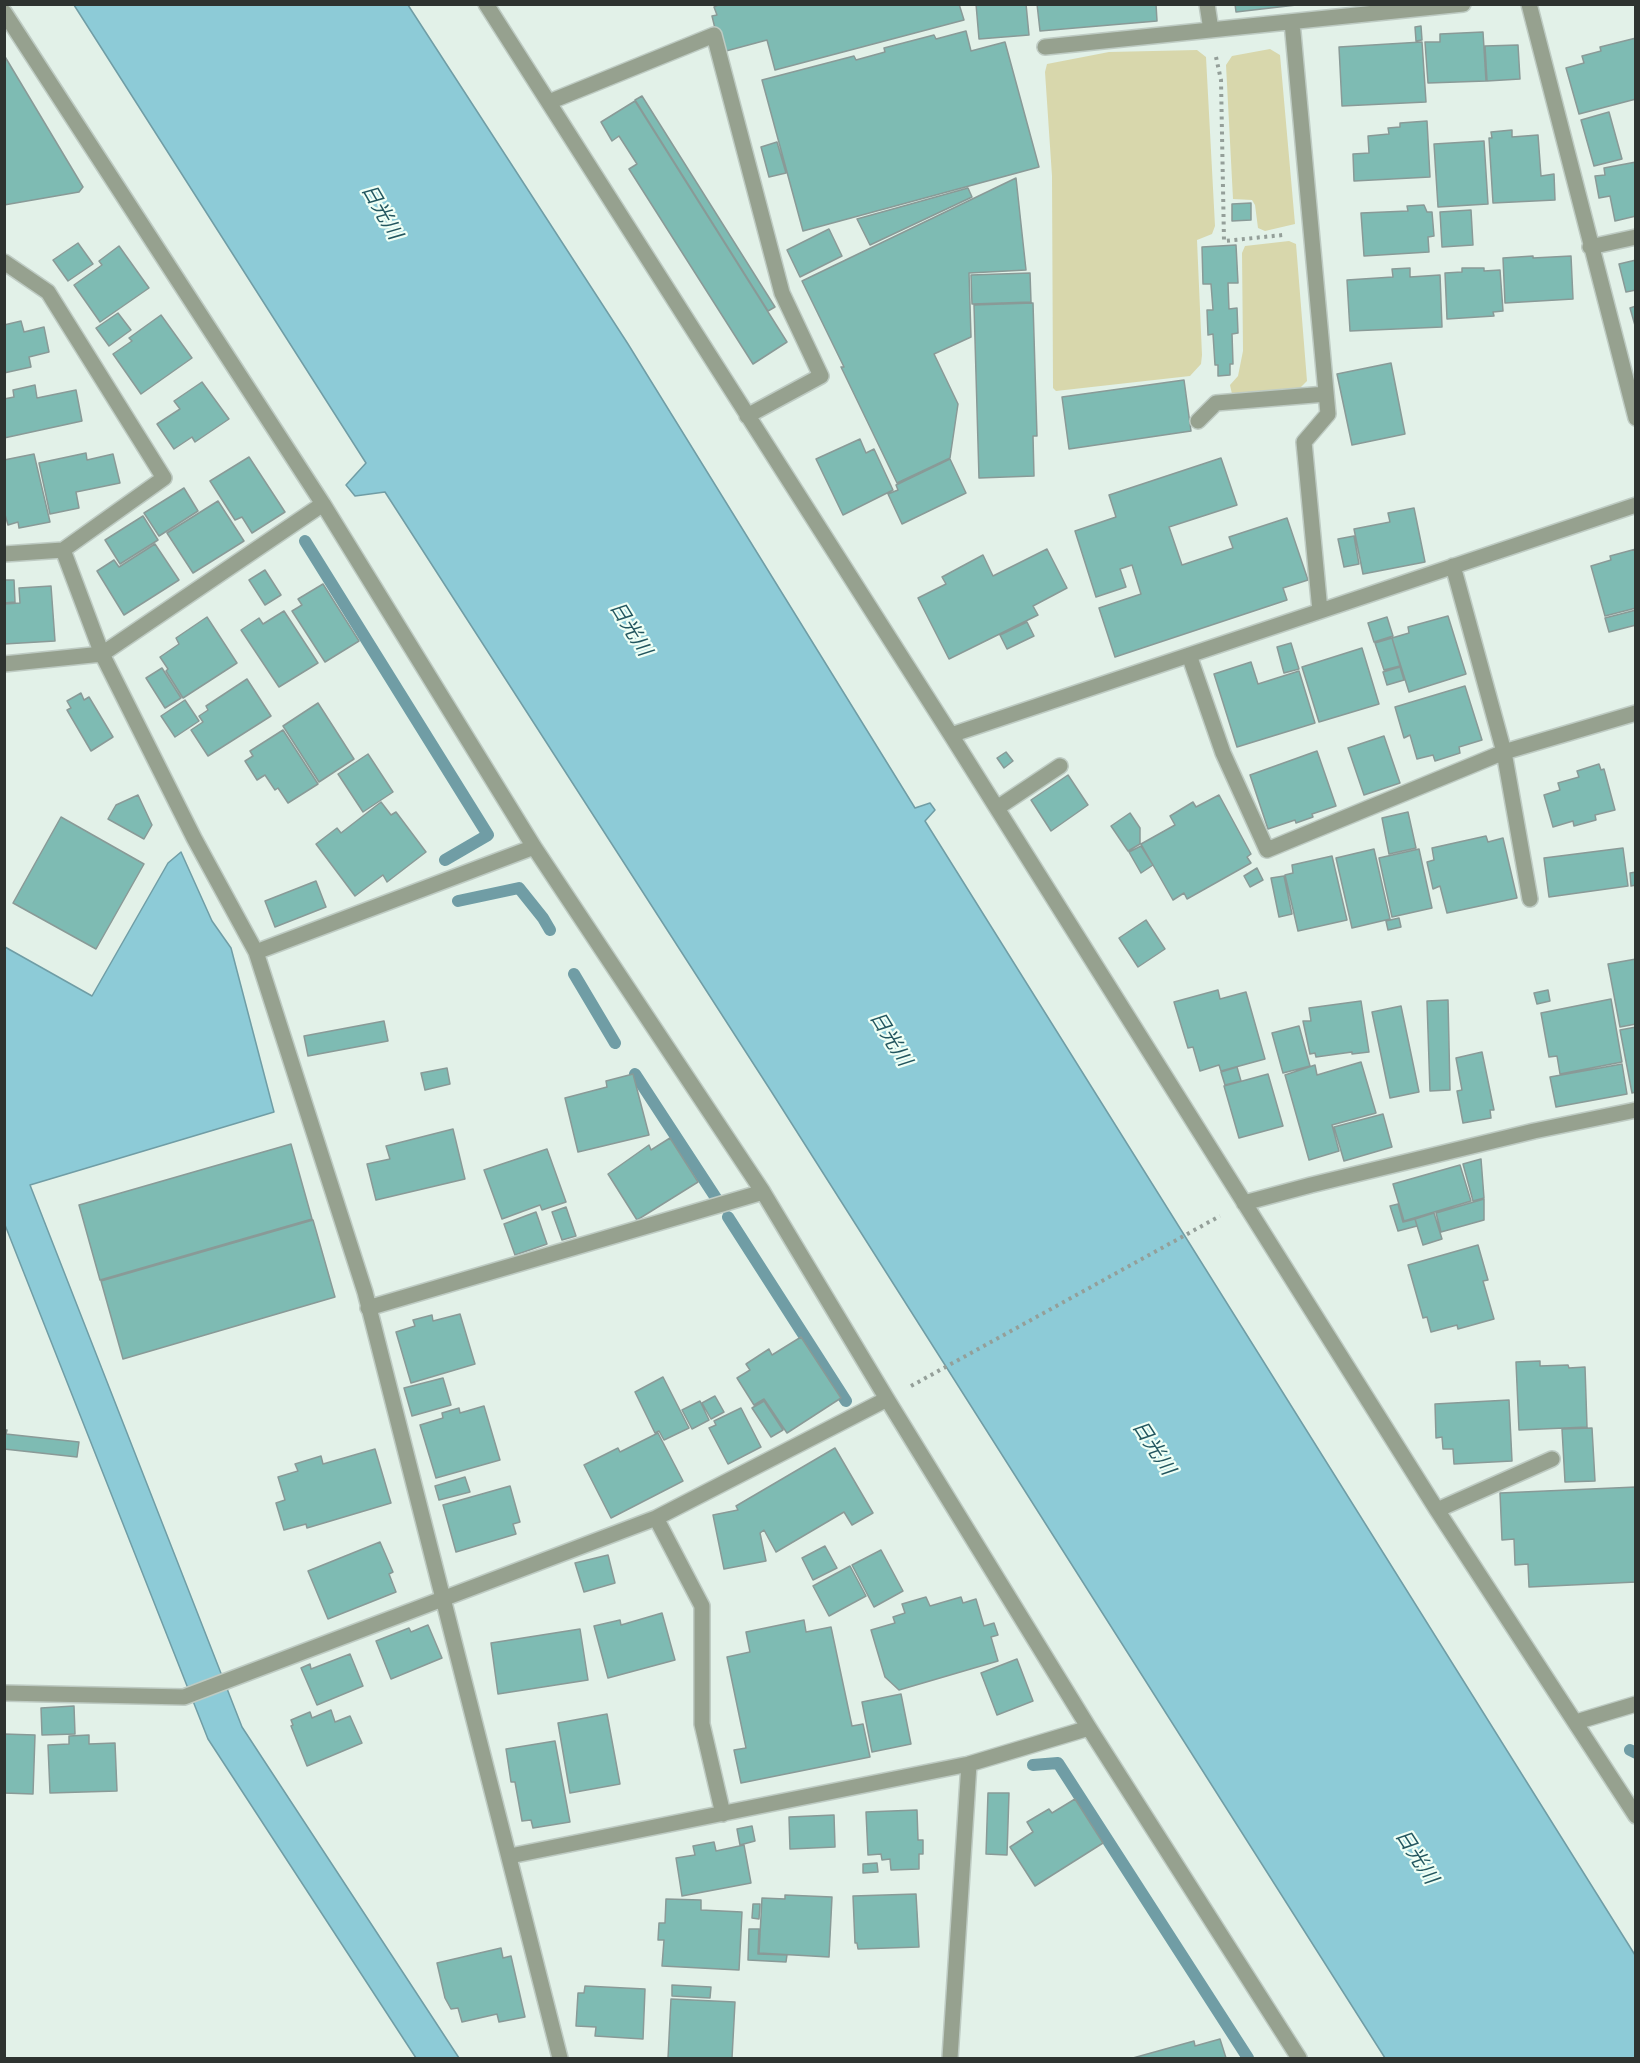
<!DOCTYPE html>
<meta charset="utf-8">
<style>
body{margin:0}
#map{position:relative;width:1640px;height:2063px;overflow:hidden;background:#e2f1e8;font-family:Helvetica,sans-serif}
canvas{display:block}
.frame{position:absolute;inset:0;border:6px solid #2e3330;pointer-events:none}
</style>
<div id="map">
<canvas width="1640" height="2063"></canvas>
<div class="frame"></div>
</div>
<script>
const context = document.querySelector('canvas').getContext('2d');
context.lineJoin = 'round';
function paint(path, color) {
  context.fillStyle = color;
  context.fill(path, 'evenodd');
}
function strokePath(path, color, width, dash) {
  context.strokeStyle = color;
  context.lineWidth = width;
  context.lineCap = dash ? 'butt' : 'round';
  context.setLineDash(dash || []);
  context.stroke(path);
}
function label(font, color, halo, rows, align = 'center') {
  context.font = font + ' Helvetica,"Noto Sans JP",sans-serif';
  context.lineWidth = 4.5;
  context.setLineDash([]);
  context.textBaseline = 'middle';
  context.strokeStyle = halo;
  context.fillStyle = color;
  for (const [text, x, y, turn = 0] of rows) {
    context.save();
    context.translate(x, y);
    context.rotate((+turn || 0) * Math.PI / 180);
    context.textAlign = isNaN(turn) ? turn : align;
    if (halo) context.strokeText(text, 0, 0);
    context.fillText(text, 0, 0);
    context.restore();
  }
}
const green = new Path2D(`
 M1270,49L1280,55L1295,224L1265,231L1258,228L1255,205L1252,200L1233,199L1226,65L1232,56Z
 M1197,50L1206,57L1215,226L1212,234L1197,240L1202,355L1201,364L1190,376L1056,391L1053,388L1052,176L1045,72L1047,64L1109,52Z
 M1289,241L1296,244L1307,381L1299,389L1232,394L1230,385L1238,376L1243,351L1242,253L1245,246Z`);
const water = new Path2D(`
 M74,5H408L628,344L915,808L930,803L935,810L925,821L1635,1955V2058H1385L771,1091L385,492L355,496L346,485L366,463Z
 M181,852L212,921L231,948L274,1112L30,1185L242,1727L459,2058H416L208,1739L5,1225V947L92,996L168,863Z`);
const stream = new Path2D(`
 M305,541L488,835L445,860
 M458,901L519,888L543,918L550,930
 M574,974L615,1043
 M635,1074L716,1198
 M728,1217L846,1401
 M1630,1750L1636,1753
 M1033,1765L1058,1763L1248,2058`);
const building = new Path2D(`
 M959,4L964,20L775,70L767,40L726,51L724,44L719,45L712,16L717,15L714,7L720,4Z
 M976,4H1026L1029,35L979,39Z
 M1037,4H1156L1157,21L1040,31Z
 M1235,4H1305L1236,12Z
 M1421,26L1422,40L1416,41L1415,27Z
 M966,31L971,51L1005,42L1039,167L803,231L762,80L854,56L856,60L885,52L884,48L934,35L936,39Z
 M1483,32L1486,81L1428,83L1425,42H1440V34Z
 M1636,38V99L1579,114L1566,68L1584,63L1582,56L1601,51L1600,47Z
 M1422,42L1426,102L1342,106L1339,47Z
 M1518,45L1520,79L1487,81L1485,46Z
 M4,55L83,187L79,192L4,205Z
 M642,96L775,307L768,311L635,100Z
 M635,101L787,342L753,364L629,169L637,164L619,136L612,141L601,122Z
 M1609,112L1622,159L1594,166L1581,120Z
 M1427,121L1430,177L1354,181L1353,154L1369,153L1368,136L1389,134L1388,128L1400,127V123Z
 M1512,130V137L1538,135L1541,176L1554,174L1555,200L1493,203L1489,138H1492L1491,132Z
 M1484,141L1488,204L1438,207L1434,144Z
 M777,142L786,173L769,177L761,147Z
 M1636,162V216L1615,221L1610,196L1599,198L1595,176L1605,175L1604,168Z
 M1016,178L1026,270L969,273L971,337L934,354L958,404L950,458L897,483L841,367H844L802,281Z
 M968,188L972,197L870,245L857,219Z
 M1251,203V220L1232,221V204Z
 M1424,205L1427,212H1432L1434,236L1428,237L1429,252L1364,256L1361,213L1408,211L1407,206Z
 M1471,210L1473,245L1442,247L1440,212Z
 M829,229L842,256L800,277L787,250Z
 M78,243L93,264L68,281L53,260Z
 M1236,245L1238,283H1228L1229,309L1237,308L1238,333L1232,334L1233,364H1230V375L1218,376V365H1215L1213,334L1208,335L1207,310H1213L1211,284H1203L1202,247Z
 M119,246L149,288L100,322L74,285L102,265L99,261Z
 M1533,256V258L1571,256L1573,299L1505,303L1503,258Z
 M1636,260V290L1626,292L1619,264Z
 M1410,268V277L1440,275L1442,327L1350,331L1347,280L1393,277L1392,269Z
 M1462,268H1484V271L1500,270L1503,311L1493,312L1494,316L1447,319L1445,273L1462,272Z
 M1030,273L1031,302L972,304L971,275Z
 M1033,303L1037,436H1033L1034,476L979,478L974,305Z
 M1636,306V329L1630,308Z
 M118,313L131,330L109,346L96,328Z
 M161,315L192,358L141,394L113,354L132,341L129,338Z
 M21,321L24,332L44,327L49,352L29,357L31,367L4,373V325Z
 M1391,363L1405,434L1352,445L1337,374Z
 M1184,380L1191,431L1069,449L1062,397Z
 M202,382L229,419L195,442L192,437L174,449L157,424L180,409L174,401Z
 M35,385L37,398L76,390L82,421L4,438V399L14,397L13,390Z
 M860,439L866,453L874,449L893,490L843,515L816,459Z
 M86,453L87,460L113,454L120,483L76,492L79,508L50,514L39,463Z
 M34,454L50,522L19,528L18,522L8,525L4,511V460Z
 M249,457L285,512L252,533L242,517L235,520L210,481Z
 M1221,458L1237,505L1169,527L1182,565L1233,548L1229,537L1287,518L1308,580L1283,588L1287,600L1115,657L1099,608L1141,594L1132,565L1120,569L1126,587L1096,597L1075,531L1116,517L1109,495Z
 M950,459L966,493L902,524L888,494L898,490L896,485Z
 M184,488L198,511L159,536L144,513Z
 M218,501L244,541L193,573L167,533Z
 M1414,508L1425,562L1363,574L1354,529L1390,522L1388,513Z
 M143,516L158,540L120,564L105,540Z
 M1354,536L1359,564L1344,567L1338,539Z
 M155,544L179,580L124,615L97,571L114,560L119,567Z
 M1047,549L1067,588L1033,606L1038,615L949,659L918,598L946,584L942,577L983,555L993,576Z
 M1636,549V608L1605,616L1591,566L1611,560L1610,556Z
 M265,570L281,595L265,605L249,580Z
 M4,580H14L15,602L4,603Z
 M323,584L359,641L325,662L292,611L302,605L298,599Z
 M51,586L55,641L4,644V604L20,603L19,588Z
 M1636,610V625L1609,632L1605,618Z
 M284,611L318,663L279,687L241,630L259,618L263,624Z
 M1448,616L1466,674L1409,692L1392,638L1409,633L1408,627Z
 M207,617L237,663L183,698L166,671L168,669L160,657L179,644L176,638Z
 M1387,617L1393,636L1374,642L1368,623Z
 M1027,622L1034,636L1007,649L1000,635Z
 M1392,638L1400,666L1384,670L1375,643Z
 M1291,643L1299,669L1284,673L1277,647Z
 M1362,648L1379,704L1319,722L1302,667Z
 M1251,662L1258,684L1299,671L1315,723L1237,747L1214,674Z
 M1400,667L1404,680L1387,685L1383,672Z
 M162,668L181,698L165,708L146,678Z
 M247,679L271,716L208,756L191,730L203,722L199,716L208,710L206,706Z
 M1465,686L1482,740L1459,747L1460,753L1435,761L1433,755L1417,759L1410,735L1404,738L1395,707Z
 M81,693L84,700L89,697L113,737L91,751L67,710L71,708L67,701Z
 M185,700L199,721L175,737L161,716Z
 M318,703L354,759L319,782L283,726Z
 M283,730L318,784L288,803L278,788L275,790L265,775L257,780L245,761L253,756L250,751Z
 M1384,736L1400,783L1364,795L1348,748Z
 M1317,751L1336,806L1312,814L1313,817L1296,823L1295,820L1268,829L1250,775Z
 M1006,752L1013,761L1004,768L997,758Z
 M368,754L393,792L363,812L338,774Z
 M1599,764L1601,770L1604,769L1615,810L1595,815L1596,820L1574,826L1573,821L1553,827L1544,795L1560,790L1558,783L1579,777L1577,771Z
 M1068,775L1088,805L1051,831L1031,800Z
 M138,795L152,825L144,839L108,819L116,805Z
 M1219,795L1251,854L1247,857L1251,863L1187,899L1184,893L1173,900L1141,844L1175,825L1170,816L1193,802L1196,807Z
 M381,802L391,815L396,812L426,852L387,882L383,875L355,896L316,844L337,828L341,833Z
 M1408,812L1416,848L1389,854L1382,818Z
 M1130,813L1140,828V844L1128,851L1111,826Z
 M61,817L144,864L96,949L13,903Z
 M1486,836L1488,842L1503,838L1517,898L1447,913L1440,886L1433,889L1427,862L1434,860L1432,848Z
 M1141,846L1153,865L1141,873L1129,852Z
 M1623,848L1628,886L1549,897L1544,858Z
 M1374,849L1390,919L1352,928L1336,858Z
 M1419,849L1432,908L1392,917L1379,858Z
 M1332,856L1347,920L1298,931L1285,875L1293,873L1292,865Z
 M1257,868L1263,880L1250,887L1244,876Z
 M1636,872V885L1631,886L1630,873Z
 M1284,876L1292,914L1279,917L1271,878Z
 M316,881L326,907L275,927L265,901Z
 M1399,918L1401,927L1388,930L1386,921Z
 M1146,920L1165,949L1138,967L1119,938Z
 M1636,959V1024L1620,1027L1608,964Z
 M1218,990L1220,999L1246,992L1265,1059L1221,1071L1219,1065L1200,1071L1193,1047L1188,1048L1174,1002Z
 M1548,990L1550,1001L1537,1004L1534,993Z
 M1611,999L1622,1062L1560,1074L1557,1056L1549,1057L1541,1013Z
 M1448,1000L1450,1090L1430,1091L1427,1001Z
 M1361,1001L1369,1052L1352,1054V1052L1316,1057L1315,1053L1310,1054L1303,1021H1311L1309,1008Z
 M1401,1006L1419,1092L1390,1098L1372,1012Z
 M384,1021L388,1041L308,1056L304,1036Z
 M1299,1026L1310,1066L1283,1073L1272,1033Z
 M1636,1027V1092L1632,1093L1620,1030Z
 M1482,1052L1494,1110H1490L1491,1118L1463,1123L1457,1091L1462,1090L1456,1058Z
 M1361,1062L1376,1113L1332,1125L1339,1151L1309,1160L1285,1075L1315,1065L1317,1075Z
 M1622,1064L1627,1094L1556,1107L1550,1077Z
 M1237,1067L1241,1081L1225,1085L1221,1072Z
 M447,1068L450,1084L425,1090L421,1073Z
 M633,1074L649,1135L578,1152L565,1098L607,1087L606,1081Z
 M1268,1074L1283,1126L1239,1138L1224,1086Z
 M1383,1114L1392,1147L1344,1161L1334,1127Z
 M453,1129L465,1179L376,1200L367,1164L390,1159L386,1146Z
 M670,1138L698,1182L637,1220L608,1174L649,1145L651,1150Z
 M291,1144L312,1219L100,1280L79,1205Z
 M547,1149L566,1202L542,1210L540,1205L502,1219L484,1170Z
 M1481,1159L1484,1198L1473,1201L1463,1164Z
 M1460,1165L1471,1201L1404,1221L1393,1184Z
 M1484,1199V1220L1441,1232L1436,1213Z
 M1398,1204L1403,1222L1415,1219L1417,1226L1398,1231L1390,1206Z
 M566,1207L576,1236L562,1240L552,1212Z
 M536,1212L547,1244L515,1255L504,1224Z
 M1434,1213L1442,1239L1423,1245L1415,1219Z
 M313,1220L335,1297L123,1359L101,1281Z
 M1478,1245L1488,1280L1483,1281L1494,1319L1458,1329L1457,1325L1431,1332L1427,1317L1423,1318L1408,1265Z
 M460,1314L475,1364L411,1383L396,1332L415,1326L413,1320L432,1315L433,1321Z
 M801,1337L841,1398L787,1433L764,1399L754,1405L737,1378L750,1370L746,1364L769,1349L772,1355Z
 M1540,1361V1366L1568,1365L1569,1368L1585,1367L1587,1427L1519,1430L1516,1362Z
 M663,1377L689,1428L664,1440L659,1431L655,1433L635,1392Z
 M443,1378L451,1405L412,1416L404,1388Z
 M715,1396L724,1412L711,1419L702,1403Z
 M1509,1400L1512,1461L1454,1464L1453,1449H1443L1442,1437L1436,1438L1435,1404Z
 M700,1401L709,1420L692,1429L682,1410Z
 M764,1401L783,1430L771,1437L752,1408Z
 M484,1406L500,1460L436,1478L420,1425L443,1418L442,1413L459,1408L460,1413Z
 M741,1408L761,1447L728,1464L709,1428L716,1425L714,1421Z
 M1592,1428L1595,1481L1565,1482L1562,1429Z
 M4,1430H7L6,1434L79,1442L77,1457L4,1449Z
 M658,1433L683,1481L611,1518L584,1465L618,1448L620,1452Z
 M835,1448L873,1513L852,1525L844,1512L776,1552L764,1530L760,1533L766,1561L724,1569L713,1515L738,1510L736,1506Z
 M375,1449L391,1503L307,1528L306,1524L284,1530L276,1503L285,1500L278,1477L298,1471L295,1464L321,1456L323,1464Z
 M465,1477L470,1492L439,1500L435,1486Z
 M510,1486L520,1522L513,1524L516,1534L456,1552L443,1505Z
 M1636,1487V1582L1529,1587L1528,1564L1515,1565L1514,1539L1502,1540L1500,1493Z
 M380,1542L393,1572L389,1574L396,1592L328,1619L308,1571Z
 M825,1546L837,1568L813,1580L802,1558Z
 M881,1550L903,1591L874,1607L852,1565Z
 M608,1555L615,1583L584,1592L575,1563Z
 M850,1566L866,1596L829,1616L813,1586Z
 M926,1597L930,1606L961,1597L963,1603L976,1599L984,1626L994,1623L998,1635L991,1637L998,1661L899,1690L885,1677L871,1630L895,1623L893,1617L905,1613L902,1604Z
 M662,1613L675,1660L608,1678L594,1626L620,1620L621,1625Z
 M804,1620L806,1632L831,1627L852,1726L863,1724L870,1757L741,1783L734,1750L746,1748L727,1657L750,1652L746,1632Z
 M428,1625L442,1658L391,1679L376,1641L409,1628L411,1632Z
 M580,1629L588,1680L498,1694L491,1643Z
 M350,1654L363,1686L317,1705L301,1668L310,1664L311,1669Z
 M1017,1659L1033,1701L997,1715L981,1673Z
 M901,1694L911,1744L872,1752L862,1702Z
 M74,1706L75,1734L42,1735L41,1708Z
 M331,1710L335,1722L350,1716L362,1743L307,1766L291,1726L293,1725L291,1720L310,1712L312,1718Z
 M607,1714L620,1784L570,1793L558,1723Z
 M4,1734L35,1735L33,1794L4,1793Z
 M89,1735V1744L115,1743L117,1791L50,1793L48,1745L69,1744V1736Z
 M555,1741L570,1822L533,1828L531,1820L522,1821L515,1782H511L506,1749Z
 M988,1793H1009L1007,1855L986,1854Z
 M1075,1799L1103,1843L1035,1886L1010,1847L1033,1832L1027,1822L1049,1809L1052,1813Z
 M917,1810L918,1840H923V1854H919V1869L891,1870L890,1859L882,1860L881,1854L868,1855L866,1812Z
 M834,1815L835,1847L790,1849L789,1817Z
 M752,1826L755,1841L740,1845L737,1829Z
 M714,1842L716,1851L744,1845L751,1883L682,1896L676,1858L695,1855L693,1846Z
 M877,1863L878,1872L863,1873V1864Z
 M916,1894L919,1947L858,1949L857,1943H855L853,1896Z
 M785,1895L832,1897L829,1957L759,1953L762,1898L785,1899Z
 M666,1899L701,1900V1910L742,1912L739,1970L662,1966L664,1940H658L659,1923H665Z
 M753,1904H760L759,1919L752,1918Z
 M749,1929H759L758,1954L787,1955L786,1962L748,1960Z
 M501,1948L503,1958L511,1956L525,2017L499,2022L497,2014L462,2022L458,2008L451,2009L445,1998L437,1963Z
 M672,1985L711,1987L710,1998L672,1996Z
 M585,1986L645,1989L643,2039L595,2036L596,2027L576,2026L578,1993H584Z
 M671,1999L735,2002L732,2058H668Z
 M1220,2039L1226,2058H1133L1194,2041L1195,2046Z`);
const path = new Path2D(`
 M1216,57L1221,80L1224,241L1283,235
 M911,1386L1220,1216`);
const minor = new Path2D(`
 M486,4L951,735L1437,1510L1636,1816
 M1207,4L1211,30
 M1529,4L1636,418
 M4,12L323,504L534,847L763,1192L887,1399L1089,1728L1299,2058
 M1292,22L1328,414L1304,442L1320,611
 M1045,47L1463,4
 M549,102L714,35L782,293L821,376L747,416
 M1590,247L1636,237
 M4,262L48,292L164,478L63,550L4,554
 M1198,421L1216,403L1326,394
 M63,550L102,654L194,838L256,952L365,1292L560,2058
 M1453,566L1504,752L1530,899
 M1189,655L1223,753L1267,850L1504,752L1636,713
 M4,664L102,654L323,504
 M951,735L1636,505
 M997,808L1060,766
 M256,952L534,847
 M1244,1203L1311,1185L1534,1131L1636,1110
 M368,1308L763,1192
 M1437,1510L1552,1459
 M656,1518L702,1606V1724L723,1814
 M4,1693L184,1697L656,1518L887,1399
 M1576,1722L1636,1704
 M510,1856L969,1764L1089,1728
 M950,2058L969,1764`);
const waterNames = [
 ["日光川",381,212,60],
 ["日光川",630,629,58],
 ["日光川",890,1039,58],
 ["日光川",1153,1448,57],
 ["日光川",1416,1857,57]
];
paint(green, '#d8d7ac');
paint(water, '#8dcbd7');
strokePath(water, '#709da5', 1.5);
strokePath(stream, '#709da5', 12);
paint(building, '#7ebbb3');
strokePath(building, '#899a97', 1.5);
strokePath(minor, '#becbc3', 18);
strokePath(path, '#949f99', 4, [3, 4.5]);
strokePath(minor, '#96a18f', 15);
label('italic 20px', '#22565f', '#effff5', waterNames);
</script>
